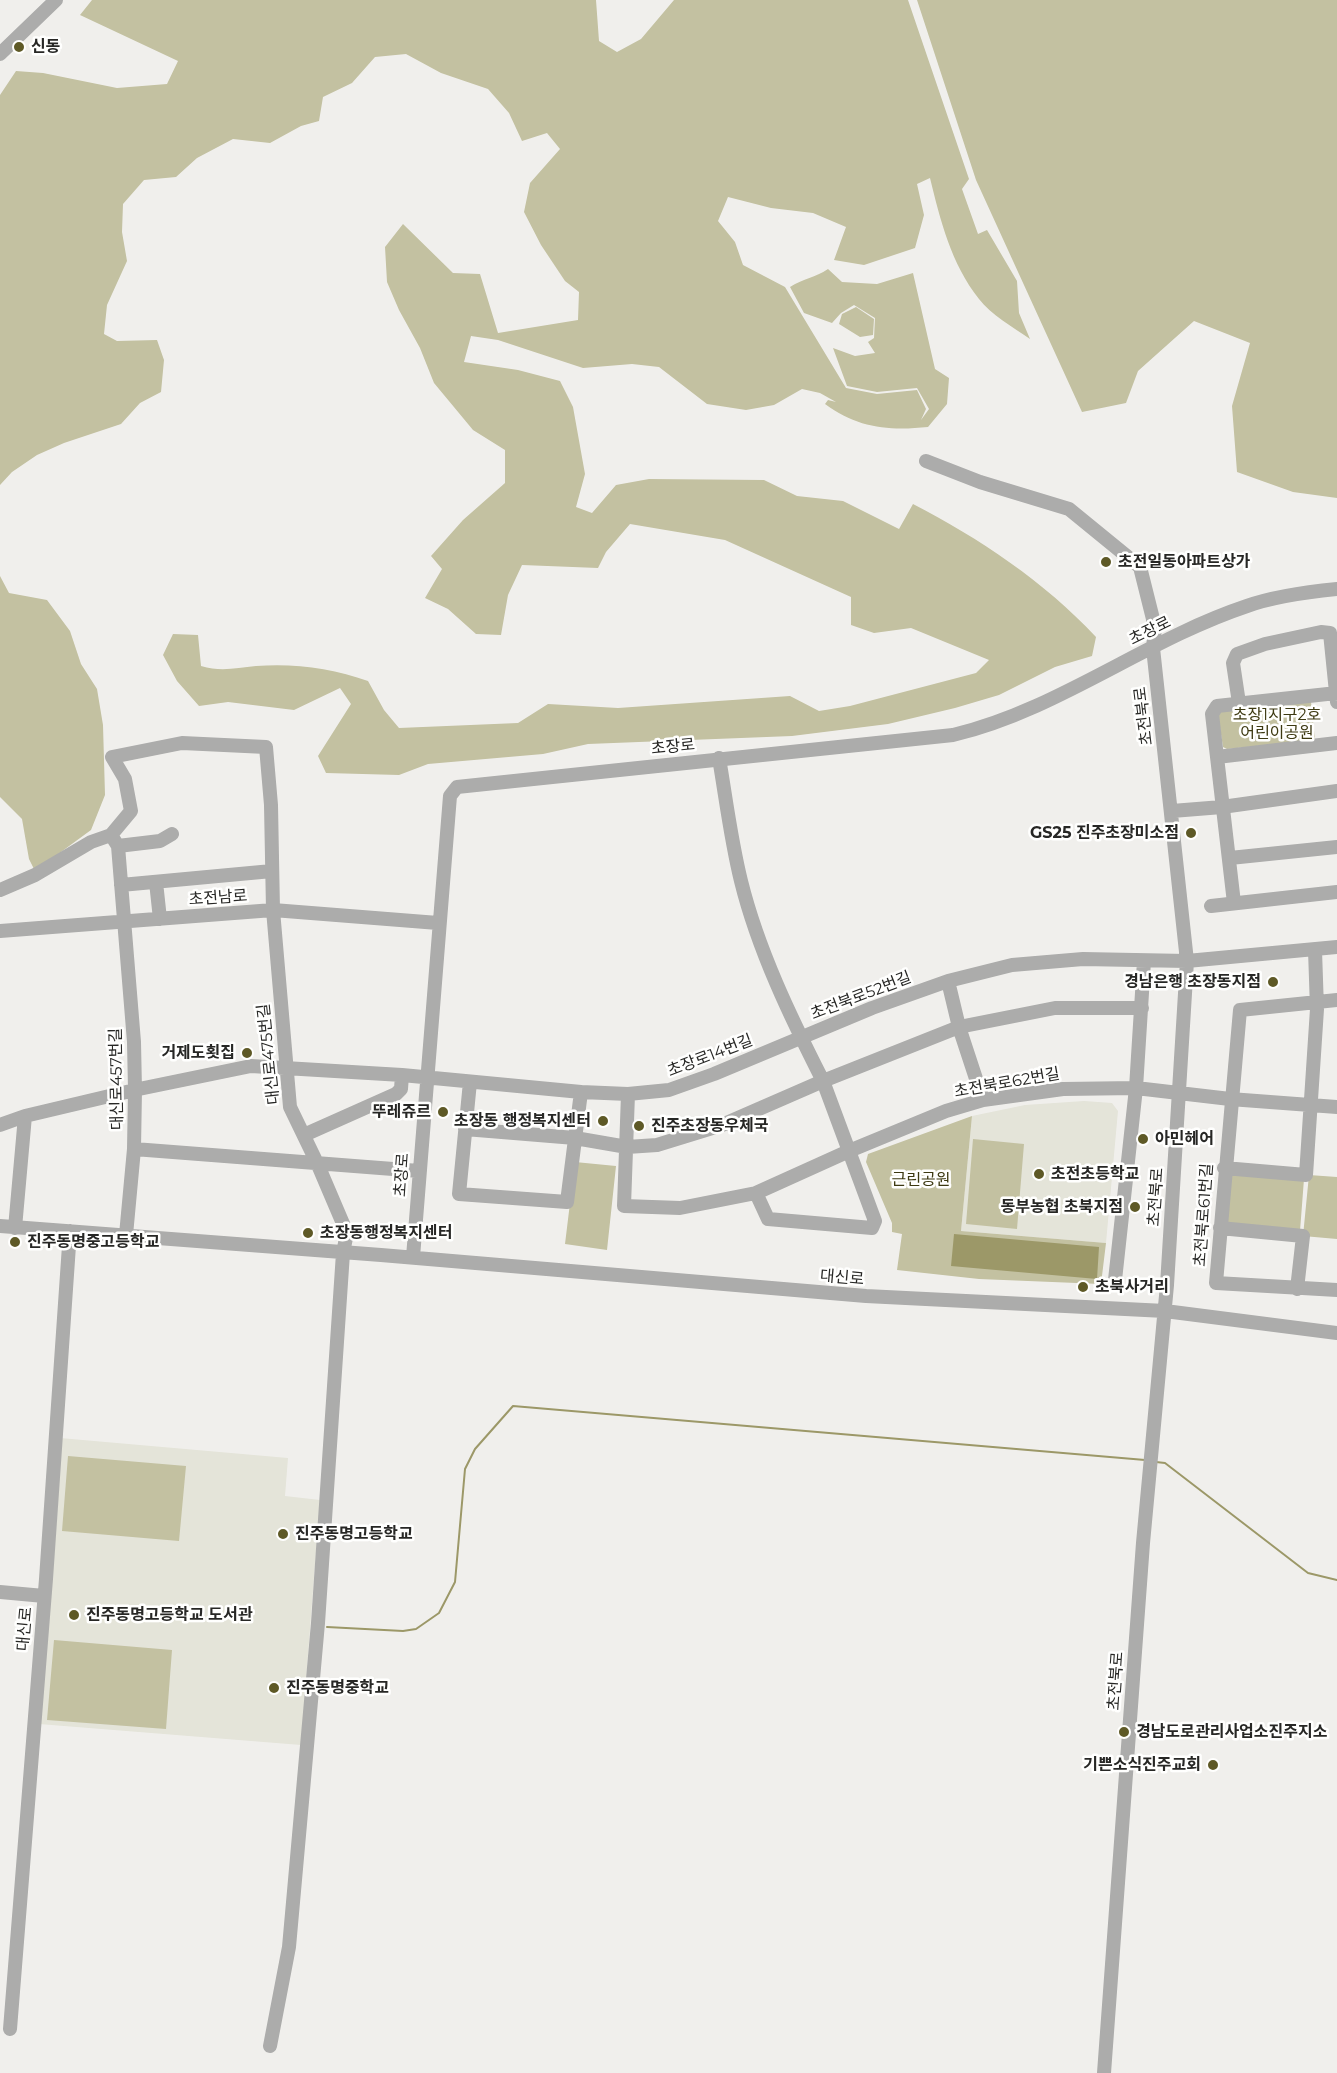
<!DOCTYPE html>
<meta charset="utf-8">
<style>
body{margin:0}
canvas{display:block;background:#f0efec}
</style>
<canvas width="1337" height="2073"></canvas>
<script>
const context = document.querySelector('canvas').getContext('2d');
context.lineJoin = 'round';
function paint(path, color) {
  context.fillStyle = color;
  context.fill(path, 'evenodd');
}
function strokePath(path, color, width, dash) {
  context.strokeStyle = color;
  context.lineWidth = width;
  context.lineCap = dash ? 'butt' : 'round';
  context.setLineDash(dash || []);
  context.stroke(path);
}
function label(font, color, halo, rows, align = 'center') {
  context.font = font + ' Montserrat,"Noto Sans KR",sans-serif';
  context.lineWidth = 5;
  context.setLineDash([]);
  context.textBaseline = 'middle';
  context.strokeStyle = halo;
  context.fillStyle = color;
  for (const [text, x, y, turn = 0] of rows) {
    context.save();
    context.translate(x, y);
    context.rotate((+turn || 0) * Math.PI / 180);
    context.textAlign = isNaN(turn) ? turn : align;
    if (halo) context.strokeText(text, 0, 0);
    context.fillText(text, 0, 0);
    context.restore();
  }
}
const built = new Path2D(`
 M1084,1101L1112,1103L1118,1111L1106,1243L961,1231L972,1116L1025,1105Z
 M60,1438L288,1458L285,1496L320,1500L301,1745L39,1724Z`);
const green = new Path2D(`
 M92,0H596L599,41L617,52L641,39L674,0H908L969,179L962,189L978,234L987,230L1017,281L1019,313L1030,339C1013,327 991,315 979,299C951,264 940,219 930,178L917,184L924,215L915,248L864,265L834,260L846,227L813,213L771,208L728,197L718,221L735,242L743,265L785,287L846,388L877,394L917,390L926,409L921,420L929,409L917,388L877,392L847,386L833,348L855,356L875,353L868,342L874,338L875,318L854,305L841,313L832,323L804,313L790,287C804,278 815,278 828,269L842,282L877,284L913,273L935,369L949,378L947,404L928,427C889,431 857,428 825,404L828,400L836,402L820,393L802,389L774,405L746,410L707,404L659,367L632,364L583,368L498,340L471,336L464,362L518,370L560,381L573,407L585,474L576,507L592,513L616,485L649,479L764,480L797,496L843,501L899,529L913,504C979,538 1045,582 1096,637L1092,656L1055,667L999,695L955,708L888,724L792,736L588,744L543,754L428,764L399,775L326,773L318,756L351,704L340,688L294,710L228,702L199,706L177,681L163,655L173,634L198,635L201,666C221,672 236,668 256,666C293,663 333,668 368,681L384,710L399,728L518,723L548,704L618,708L790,696L819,711L850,706L976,673L989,660L911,628L874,633L851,625V597L725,540L630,524L606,552L598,568L522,565L508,595L501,635L476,634L448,609L425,598L442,569L431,556L463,520L505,483V450L473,430L434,383L420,348L399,310L387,282L385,247L403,224L453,273L480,274L498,333L578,320L579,292L565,281L541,245L524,212L530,183L560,149L547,133L522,141L509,113L488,89L441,73L406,54L375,57L352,83L323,97L319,121L301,126L270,143L233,139L197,158L176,177L144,180L123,204L122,232L127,261L107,305L104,334L117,341L157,340L164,360L161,392L140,403L121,424L64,443L37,455L12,472L0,485V95L16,71L43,73L117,88L167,84L178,61L80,15Z
 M917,0H1337V498L1293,492L1237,472L1232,406L1250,343L1194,321L1138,371L1126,403L1082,412L976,180Z
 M856,307L874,319L873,335L860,337L839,324L842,314Z
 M0,576L9,593L47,600L70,631L81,664L97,689L103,725L105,795L91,830L35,871L29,859L22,819L0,797Z
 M1311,702L1315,740L1227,749L1223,747L1218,715L1221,711Z
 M972,1116L961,1231L1106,1243L1101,1284L979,1279L897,1270L902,1234L892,1232V1223L866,1162L868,1154Z
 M973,1139L1024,1144L1017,1229L966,1224Z
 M575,1162L616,1166L607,1250L565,1244Z
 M1228,1173L1304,1179L1300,1231L1224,1224Z
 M1309,1175L1337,1177V1239L1303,1236Z
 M68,1456L186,1466L179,1541L62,1531Z
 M54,1640L172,1650L166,1729L47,1720Z`);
const water = new Path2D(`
 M954,1234L1099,1247L1097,1279L951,1266Z`);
const stream = new Path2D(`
 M1156,1462L1165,1463L1308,1573L1337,1580
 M327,1627L403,1631L416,1629L439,1613L455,1582L465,1469L475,1449L513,1406L1145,1460`);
const minor = new Path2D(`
 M0,54L56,0
 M926,461L980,482L1069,509L1140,567L1155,627L1153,648L1187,961L1167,1285L1143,1543L1104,2073
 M1239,703L1233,663L1237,654L1265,644L1321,632L1330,633L1337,702
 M1217,757L1337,743
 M719,758C726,799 731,841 741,881C758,950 791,1018 823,1081L959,1027L948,981
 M1172,811L1222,807L1337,791
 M118,846L160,841L172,834
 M1230,858L1337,847
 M156,882L160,919
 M121,885L272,871
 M0,890L35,875L91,842L111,835
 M1234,903L1212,714L1217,706L1337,693
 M1211,906L1337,892
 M0,931L273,910L438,923
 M1337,1000L1240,1010L1216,1283L1337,1290
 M470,1082L459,1194L567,1202L581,1092
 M628,1094L624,1206L680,1208L756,1193
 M983,1100L959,1027L1055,1008H1142
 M0,1125L25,1116L139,1089L251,1066L402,1075L581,1092L628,1094L669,1090L714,1074L872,1008L948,981L1012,965L1083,959L1187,961L1337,947
 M465,1129L575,1138L627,1147L657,1145L722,1125L823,1081L849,1151L946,1111L983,1100L1063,1089L1136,1088L1230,1099L1337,1107
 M304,1135L396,1094L401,1089L402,1075
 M134,1149L419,1171
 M849,1151L875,1221L872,1228L768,1219L756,1193Z
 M1224,1168L1306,1175L1317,1009L1315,950
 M0,1226L381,1255L866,1296L1165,1311L1337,1333
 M15,1228L25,1116
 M1220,1228L1303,1236L1297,1289
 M126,1235L134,1149L135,1090L134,1042L118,846L111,835L131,811L125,779L112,757L182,743L266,747L271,805L273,910L290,1107L318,1165L347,1233L343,1253L318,1623L289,1947L270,2046
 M413,1257L450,796L457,787L953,735C1058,710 1145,640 1247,606C1275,596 1307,592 1337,589
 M1115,1280L1136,1088L1144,961
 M0,1592L44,1596
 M10,2029L46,1579L70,1231`);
const markers = [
 [19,47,6,"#5e5926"],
 [1106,562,6,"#5e5926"],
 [1191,833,6,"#5e5926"],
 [1273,982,6,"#5e5926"],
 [247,1053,6,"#5e5926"],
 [443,1112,6,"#5e5926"],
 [603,1121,6,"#5e5926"],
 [639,1126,6,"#5e5926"],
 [1143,1139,6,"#5e5926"],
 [1039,1174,6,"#5e5926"],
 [1135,1207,6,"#5e5926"],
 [308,1233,6,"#5e5926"],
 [15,1242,6,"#5e5926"],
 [1083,1287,6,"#5e5926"],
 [283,1534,6,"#5e5926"],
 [74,1615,6,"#5e5926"],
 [274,1688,6,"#5e5926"],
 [1124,1732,6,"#5e5926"],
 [1213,1765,6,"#5e5926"]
];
const poiNames = [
 ["신동",31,47],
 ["초전일동아파트상가",1118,562],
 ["GS25 진주초장미소점",1179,833,"right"],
 ["경남은행 초장동지점",1261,982,"right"],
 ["거제도횟집",235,1053,"right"],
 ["뚜레쥬르",431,1112,"right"],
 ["초장동 행정복지센터",591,1121,"right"],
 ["진주초장동우체국",651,1126],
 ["아민헤어",1155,1139],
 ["초전초등학교",1051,1174],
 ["동부농협 초북지점",1123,1207,"right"],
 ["초장동행정복지센터",320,1233],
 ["진주동명중고등학교",27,1242],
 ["초북사거리",1095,1287],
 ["진주동명고등학교",295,1534],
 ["진주동명고등학교 도서관",86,1615],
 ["진주동명중학교",286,1688],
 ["경남도로관리사업소진주지소",1136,1732],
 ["기쁜소식진주교회",1201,1765,"right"]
];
const streetNames = [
 ["초장로",1150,631,-26],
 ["초전북로",1144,716,-97],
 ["초장로",673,747,-6],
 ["초전남로",218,898,-4],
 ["초전북로52번길",861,996,-21],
 ["대신로475번길",269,1054,-96],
 ["초장로14번길",710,1056,-21],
 ["대신로457번길",117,1079,-91],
 ["초전북로62번길",1007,1083,-10],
 ["초장로",402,1175,-86],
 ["초전북로",1156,1197,-86],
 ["초전북로61번길",1204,1215,-86],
 ["대신로",842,1278,5],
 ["대신로",25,1629,-85],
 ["초전북로",1116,1681,-86]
];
const parkNames = [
 ["초장1지구2호",1277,715],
 ["어린이공원",1277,733],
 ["근린공원",921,1180]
];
paint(built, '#e4e4d9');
paint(green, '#c3c1a1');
paint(water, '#9c9868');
strokePath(stream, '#9c9868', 2);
strokePath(minor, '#acacab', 14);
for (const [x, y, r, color] of markers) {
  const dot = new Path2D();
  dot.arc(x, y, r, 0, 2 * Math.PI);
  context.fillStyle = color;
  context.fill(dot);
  strokePath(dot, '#fffffe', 2);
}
label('bold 16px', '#272725', '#fffffe', poiNames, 'left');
label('16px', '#272725', '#fffffe', streetNames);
label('16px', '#3d3911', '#fffffe', parkNames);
</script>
